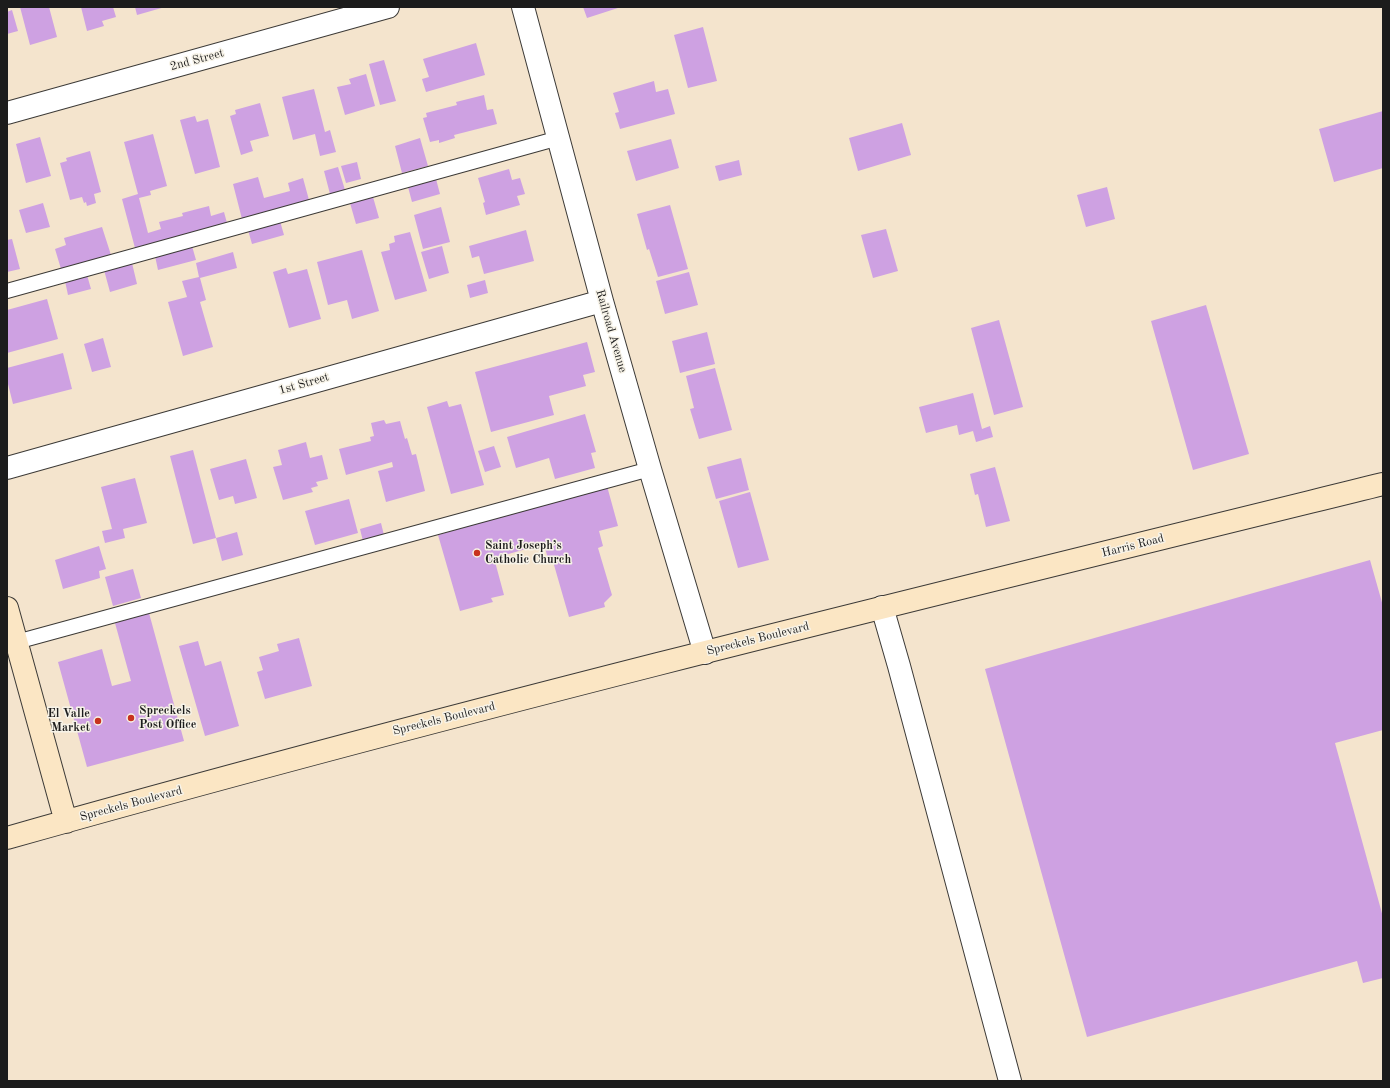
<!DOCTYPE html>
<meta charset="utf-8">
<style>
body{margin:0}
#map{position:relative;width:1390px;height:1088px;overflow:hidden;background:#f4e4cd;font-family:"Old Standard TT",serif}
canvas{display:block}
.frame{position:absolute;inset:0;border:8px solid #1c1c1c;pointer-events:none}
</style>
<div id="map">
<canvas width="1390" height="1088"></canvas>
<div class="frame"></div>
</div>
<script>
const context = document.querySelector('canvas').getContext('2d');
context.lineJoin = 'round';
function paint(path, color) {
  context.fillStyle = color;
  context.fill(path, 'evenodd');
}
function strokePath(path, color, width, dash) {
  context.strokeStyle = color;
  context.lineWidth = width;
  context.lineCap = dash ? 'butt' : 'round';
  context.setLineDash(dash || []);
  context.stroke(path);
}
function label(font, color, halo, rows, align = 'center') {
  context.font = font + ' "Old Standard TT",serif';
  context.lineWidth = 3;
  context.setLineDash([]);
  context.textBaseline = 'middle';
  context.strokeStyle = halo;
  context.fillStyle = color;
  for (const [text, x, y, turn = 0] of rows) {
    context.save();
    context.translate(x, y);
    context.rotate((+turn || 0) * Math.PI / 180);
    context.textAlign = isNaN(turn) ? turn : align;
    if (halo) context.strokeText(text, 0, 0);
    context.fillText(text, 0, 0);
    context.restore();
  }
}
const building = new Path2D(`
 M20,7H49L57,37L30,45Z
 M81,7H113L116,17L102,21L104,26L87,31Z
 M135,7H165L137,15Z
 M583,7H621L587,18Z
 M12,10L18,31L7,34V12Z
 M703,27L717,81L688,88L674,35Z
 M476,43L485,75L426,92L422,79L429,77L423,59Z
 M384,60L396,101L380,105L369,64Z
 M366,74L375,106L345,115L337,87L351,84L349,79Z
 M654,81L656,92L668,89L675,114L620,129L615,113L619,112L613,93Z
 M314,89L325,132L330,130L336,152L320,156L315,134L293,140L282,97Z
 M484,95L487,110L493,109L497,124L454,135L455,138L439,143V140L430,142L423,118L427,117L426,113L457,105L456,102Z
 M260,103L269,136L250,141L253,151L241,155L230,116L236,114L235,110Z
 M1383,111V168L1334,182L1319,129Z
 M195,116L197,122L208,119L220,167L195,174L180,120Z
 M902,123L911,155L858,171L849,138Z
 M153,134L167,186L150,191L151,195L139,198L148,233L161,229L159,222L183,216L182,213L209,206L211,216L224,212L227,223L135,248L122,199L138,194L124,142Z
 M40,137L51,176L26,183L16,144Z
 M420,138L428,166L402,173L395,146Z
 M671,139L679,168L636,181L627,151Z
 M90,151L101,192L94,194L96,203L87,206L86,202L84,203L82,197L70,200L60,163L67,161L66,158Z
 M739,160L742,175L719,181L715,166Z
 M357,162L361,179L346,183L341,166Z
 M338,167L345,190L330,194L324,171Z
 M509,169L512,180L520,178L525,194L517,196L520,205L486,215L483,203L485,202L478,178Z
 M258,177L264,198L290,191L288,183L303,178L309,200L242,219L233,184Z
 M436,179L440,194L412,202L408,187Z
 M1107,187L1115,219L1086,227L1077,195Z
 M373,197L379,218L356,224L350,203Z
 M43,203L50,227L26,233L19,210Z
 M670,205L688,269L658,277L649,249L647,250L637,214Z
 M441,207L450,242L423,249L414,215Z
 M280,221L284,235L252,244L248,230Z
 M102,227L111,255L61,269L55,249L66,245L64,238Z
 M886,229L898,271L873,278L861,235Z
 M526,230L534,261L484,274L479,256L472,258L469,246Z
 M410,232L427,291L395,300L381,252L390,250L389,244L395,242L394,236Z
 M12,239L20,269L7,272V240Z
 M192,246L196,260L158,270L155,256Z
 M442,246L449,273L429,279L421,252Z
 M362,250L379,311L352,319L347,300L328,305L317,262Z
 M233,252L237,268L200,278L206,300L200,302L213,347L183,356L168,302L187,297L182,281L199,277L196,263Z
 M132,263L137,284L110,292L104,270Z
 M286,268L288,274L307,269L321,319L289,328L273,272Z
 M689,272L698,305L665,314L656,281Z
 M87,275L91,289L68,295L65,281Z
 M485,280L488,293L470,298L467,285Z
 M47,299L58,339L7,353V310Z
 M1206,305L1249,454L1193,470L1151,321Z
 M999,320L1023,407L994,415L971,328Z
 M707,332L715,364L680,373L672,341Z
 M103,338L111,367L92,372L84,344Z
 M587,342L595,372L583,375L586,386L549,396L554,415L491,432L475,372Z
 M63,353L72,389L13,404L7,380V368Z
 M715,368L732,430L699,439L690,409L694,408L686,376Z
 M973,393L982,429L990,426L993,437L976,442L973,431L959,435L957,425L926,433L919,407Z
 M447,401L449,407L461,404L484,485L451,494L427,407Z
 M585,414L596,452L591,453L595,468L555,479L549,458L516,468L507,437Z
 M384,420L386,424L400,421L405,439L407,438L412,455L416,454L425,491L386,502L378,471L393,467L392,462L346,475L339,449L371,441L370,437L374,436L371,423Z
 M306,442L310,458L322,455L328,479L316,482L318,486L311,488L313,492L283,500L273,467L282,465L278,450Z
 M494,446L501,467L485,472L478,451Z
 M193,450L216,538L237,532L243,555L222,561L216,538L193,544L170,456Z
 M741,458L749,490L716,499L707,467Z
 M246,459L257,498L235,504L233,496L219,500L210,469Z
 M995,467L1010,521L986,527L978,494L975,495L970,474Z
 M135,478L147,523L123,529L125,538L105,543L102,531L112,529L101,487Z
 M607,486L618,526L599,531L603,546L598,548L612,595L604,603L605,607L569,617L552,558L548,559L544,544L494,558L504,595L491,598L493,602L460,611L438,535Z
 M750,492L769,560L738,568L719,501Z
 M349,499L358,533L315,545L305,511Z
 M381,523L384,535L363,541L360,529Z
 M99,546L106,569L99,571L100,578L63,589L55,560Z
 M1370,560L1383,606V730L1335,743L1383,917V978L1363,983L1357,961L1087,1037L985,669Z
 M133,569L141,598L113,606L105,577Z
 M149,613L184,741L87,767L58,662L102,649L112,686L131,681L115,623Z
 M299,638L312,686L265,699L257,672L263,670L259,657L279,651L277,644Z
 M198,641L205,666L221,661L239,726L205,736L179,646Z`);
const lane = new Path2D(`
 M7,291L559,138
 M9,644L650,469`);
const street = new Path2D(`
 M523,7L602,301L650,469L705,653
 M7,113L388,7
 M7,468L602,301
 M882,607L899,666L1010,1081`);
const secondary = new Path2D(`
 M7,608L66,822
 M7,838C463,709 923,597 1383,484`);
const markers = [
 [477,553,4,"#c8321e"],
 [131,718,4,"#c8321e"],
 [98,721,4,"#c8321e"]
];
const streetNames = [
 ["2nd Street",197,60,-15],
 ["Railroad Avenue",611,331,74],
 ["1st Street",304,384,-16],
 ["Harris Road",1133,546,-14],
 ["Spreckels Boulevard",758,639,-14],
 ["Spreckels Boulevard",444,719,-14],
 ["Spreckels Boulevard",131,804,-15]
];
const poiNames = [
 ["Saint Joseph’s",485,546],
 ["Catholic Church",485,560],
 ["Spreckels",139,711],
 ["Post Office",139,725],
 ["El Valle",90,714,"right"],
 ["Market",90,728,"right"]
];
paint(building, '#cea1e2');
strokePath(lane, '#3c3a37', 16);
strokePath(street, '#3c3a37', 24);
strokePath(secondary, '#3c3a37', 24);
strokePath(lane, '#fff', 14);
strokePath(street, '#fff', 22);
strokePath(secondary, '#fbe6c4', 22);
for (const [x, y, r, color] of markers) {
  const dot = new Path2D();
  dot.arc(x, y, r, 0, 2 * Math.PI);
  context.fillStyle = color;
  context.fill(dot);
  strokePath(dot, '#f7f3e8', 1.5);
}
label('12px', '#1c1c1c', '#f7f3e8', streetNames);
label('bold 12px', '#1c1c1c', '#f7f3e8', poiNames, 'left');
</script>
